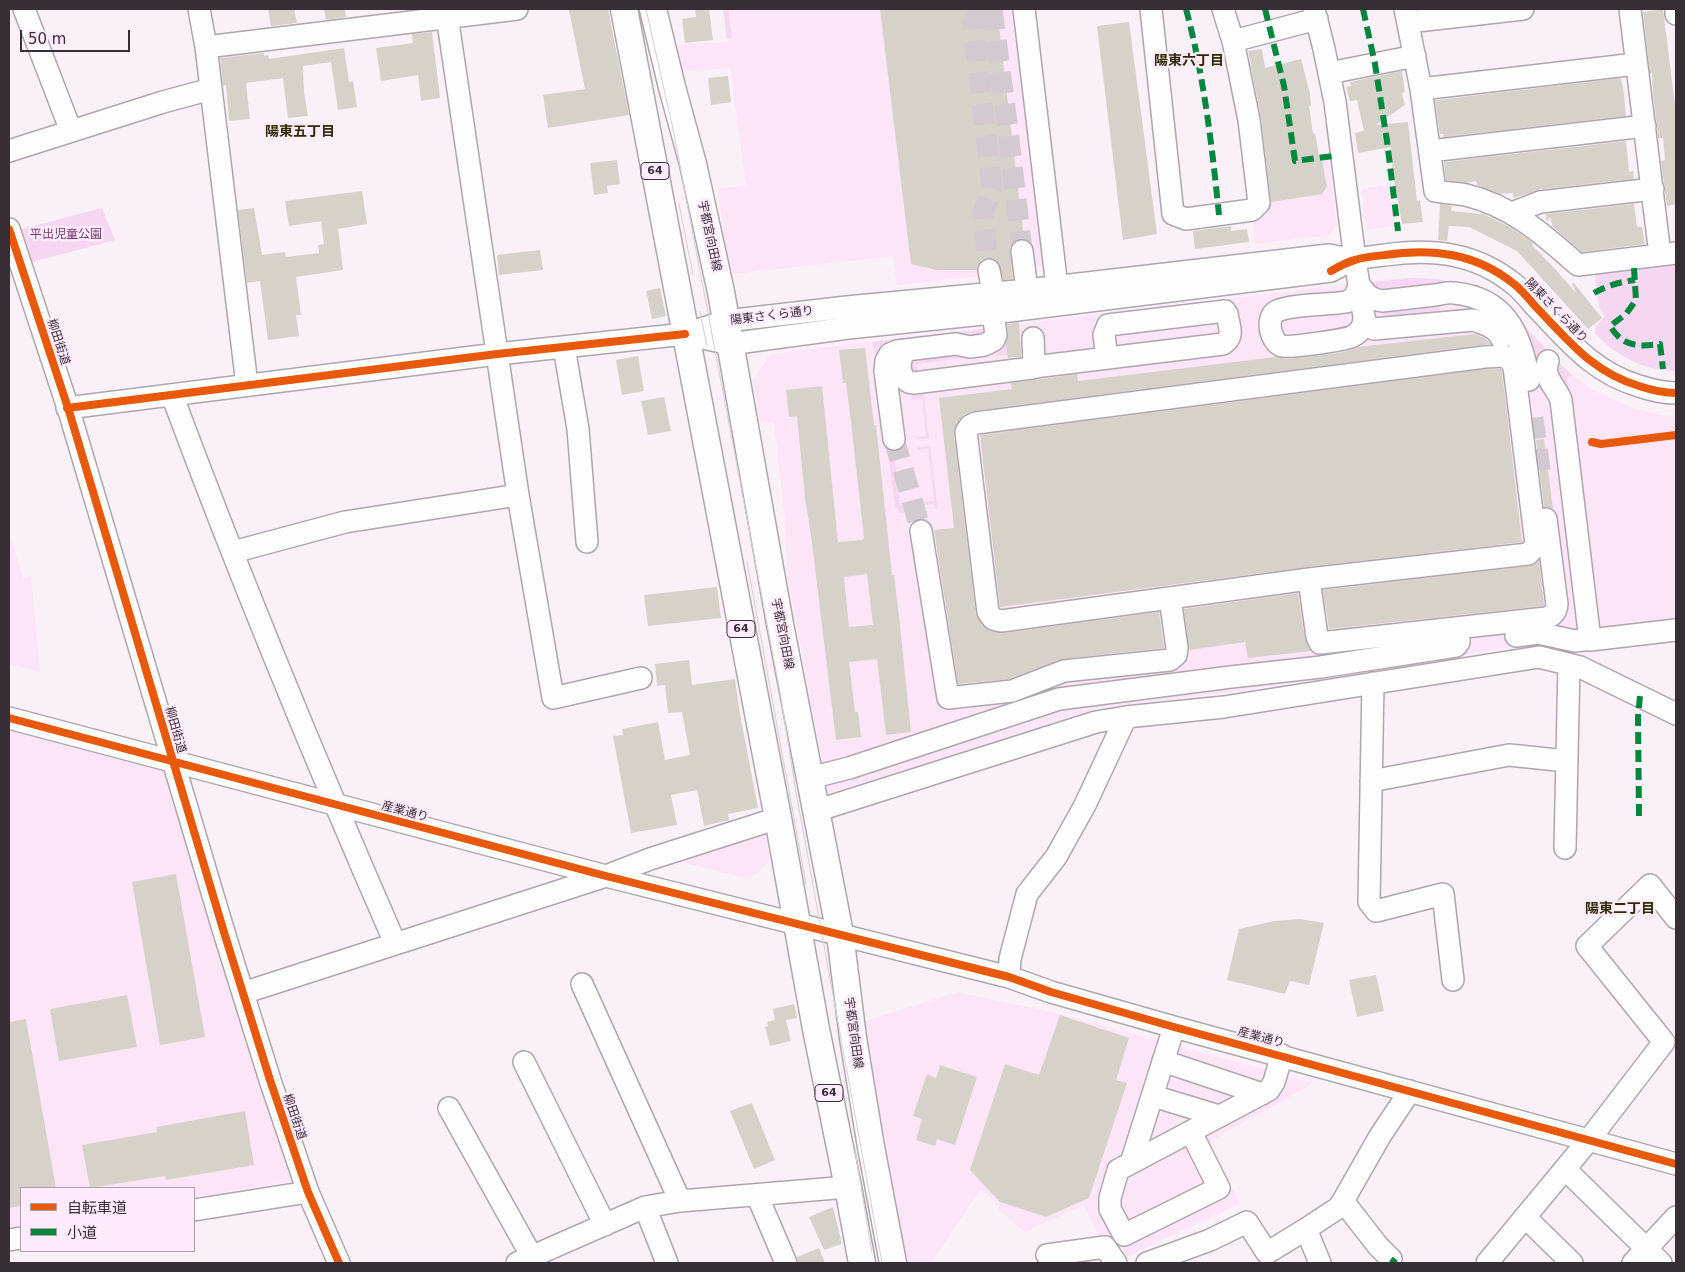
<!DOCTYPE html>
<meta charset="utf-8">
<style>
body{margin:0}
#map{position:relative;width:1685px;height:1272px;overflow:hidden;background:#faf0f8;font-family:"DejaVu Sans","Noto Sans JP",sans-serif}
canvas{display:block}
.frame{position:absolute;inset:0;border:10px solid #382e36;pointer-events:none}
.legend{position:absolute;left:20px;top:1187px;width:175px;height:65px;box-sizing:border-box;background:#ffebfb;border:1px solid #af9fac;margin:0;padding:6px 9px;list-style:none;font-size:15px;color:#382e36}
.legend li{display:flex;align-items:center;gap:10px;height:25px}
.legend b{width:25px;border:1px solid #af9fac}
.scale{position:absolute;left:20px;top:30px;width:110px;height:22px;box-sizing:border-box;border:2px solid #382e36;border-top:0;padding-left:6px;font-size:15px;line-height:18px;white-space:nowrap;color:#382e36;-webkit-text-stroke:4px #ffebfb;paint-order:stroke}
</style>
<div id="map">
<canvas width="1685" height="1272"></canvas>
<div class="frame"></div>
<ul class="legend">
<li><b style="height:6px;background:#e8590c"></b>自転車道</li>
<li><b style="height:6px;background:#00873e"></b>小道</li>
</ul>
<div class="scale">50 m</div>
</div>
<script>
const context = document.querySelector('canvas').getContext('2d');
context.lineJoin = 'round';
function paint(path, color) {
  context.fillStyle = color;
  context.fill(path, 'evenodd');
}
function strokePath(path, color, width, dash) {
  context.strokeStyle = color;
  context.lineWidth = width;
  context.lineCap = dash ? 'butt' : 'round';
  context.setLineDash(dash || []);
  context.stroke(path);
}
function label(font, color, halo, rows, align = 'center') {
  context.font = font + ' "DejaVu Sans","Noto Sans JP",sans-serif';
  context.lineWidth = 5;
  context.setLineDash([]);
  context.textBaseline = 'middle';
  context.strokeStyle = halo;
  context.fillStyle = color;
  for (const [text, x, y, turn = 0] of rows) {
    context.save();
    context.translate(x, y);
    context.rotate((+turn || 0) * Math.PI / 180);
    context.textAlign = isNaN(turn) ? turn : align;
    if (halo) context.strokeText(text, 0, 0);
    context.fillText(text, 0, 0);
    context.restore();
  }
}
const built = new Path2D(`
 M723,9H1017L1048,265L982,276L897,285L893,256L733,274L727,257L721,230L723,229L718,189L746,185L730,68L680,72L674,45L728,42Z
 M1329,160L1337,225L1329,235L1255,244L1252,217L1267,215L1261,170Z
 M1388,185L1394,226L1367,230L1361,189Z
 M1414,278L1436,279L1468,286L1511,311L1554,359L1590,389L1633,408L1661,415L1676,416V642L1566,651L1536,643L1225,693L1102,707L1027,733L828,793L787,572L785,520L774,422L760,423L753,380L771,354L1382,280Z
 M9,532L23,578L31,576L40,672L9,664Z
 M9,730L166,772L232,990L293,1181L194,1197V1188H21V1226L9,1228Z
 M765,828L770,862L750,879L685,863L683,855Z
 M957,992L1060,1014L1314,1083L1208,1142L1240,1203L1127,1257L1114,1234L1102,1241L1083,1205L1025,1232L999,1210V1206L981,1189L931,1263H901L860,1023Z`);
const green = new Path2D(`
 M723,9H728L732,37L727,39Z
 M102,208L115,240L29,263L18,230Z
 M1676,260V371C1645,371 1616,356 1595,333L1596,326L1605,316L1599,308L1594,270Z
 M1414,278L1437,279L1468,286L1511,311L1549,352L1541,361L1534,360L1492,300L1383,295L1373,288L1372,282Z
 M1439,303L1440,311L1436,313L1383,319L1381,308Z
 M991,328L989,337L886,345L882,347L878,357H876L872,342Z
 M1023,341L1024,353L1000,356L993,354L917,364L919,376H911L909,355Z
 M1558,362L1572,375L1567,377L1575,436L1555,365Z
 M923,389L929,438L916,439L915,437L926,436L922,399L912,400L911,393L913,391Z
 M930,446L938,509H935L934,504L907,508V512L901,513L895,506L888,451L902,449V452L894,453L900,505L934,501L928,449L917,450V447Z`);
const building = new Path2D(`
 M268,9H294L297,23L271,26Z
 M324,9H345L346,17L326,20Z
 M584,9H608L629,115L548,128L543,95L585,89L569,10Z
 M695,9H709L713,40L685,43L682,19L696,17Z
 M880,9H997L1024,239L1015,241L1010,247V253L1013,279L1003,280L999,262L993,258H986L981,260L977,265V270H936L911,264Z
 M1663,9L1676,113V204L1667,206L1661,161L1665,160L1663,138H1658L1653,92L1652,73L1650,74L1643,12Z
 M1129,22L1157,234L1123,240L1097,26Z
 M432,32L440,98L421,101L418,75L381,81L376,48L413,43L412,34Z
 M344,48L349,82L353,81L357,107L338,110L331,62L303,66L304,92L308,116L288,118L283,78L246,83L250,119L229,121L226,85L223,86L220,58L264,53V56L268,55L269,59Z
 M1262,49L1265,68L1301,59L1310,94L1311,106H1309L1313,134L1315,133L1320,161H1322L1327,186L1322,194L1271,202L1261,118L1248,51Z
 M1402,71L1405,92L1402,93L1405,105L1376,125L1408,122L1417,201L1420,200L1423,222L1402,224L1393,174L1391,148L1390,147L1358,153L1355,133L1364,131L1357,100L1350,101L1346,87L1351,86L1350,82Z
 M728,76L731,102L711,105L708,78Z
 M1621,78L1624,94L1626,116L1444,137L1443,134H1440L1435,101L1437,100Z
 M1626,141L1629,172L1633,171L1634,179L1542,189V187L1541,189L1514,198L1513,193L1500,194L1477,185L1476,181L1467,183L1446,180L1444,162Z
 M617,160L620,184L607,186L608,193L594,195L590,163Z
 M362,191L367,224L338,229L343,270L296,277L301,315H296L299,336L268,340L260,281L247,283L238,210L254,208L262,255L285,252L286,257L319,253L318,245L324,244L321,221L289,226L285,201Z
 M1440,204L1452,206L1451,211L1481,214V213L1506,225L1519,233L1533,243L1532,245L1556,270L1576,293L1572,283H1574L1602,318L1588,329L1517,251L1469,227L1449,226L1447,241L1438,240Z
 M1634,204L1637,227H1642L1645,244L1582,252L1553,227L1550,217L1547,222L1546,214Z
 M1231,226V231L1247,229L1249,242L1195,249L1193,231Z
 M540,250L543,270L499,275L497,255Z
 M660,288L666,316L652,319L646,291Z
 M1019,322L1021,357L1008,358L1006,344L1008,334L1007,324Z
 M1475,334L1486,339L1490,344L974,411L964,415L956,425L954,434L976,614L983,626L990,631L1003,633L1159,612L1164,648L1063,659L1009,679L958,684L934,530L954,528L939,398L1012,389L1011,383L1077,374L1078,381L1276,357L1286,359L1307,357L1343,352L1358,347Z
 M865,348L874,425H876L892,575H894L899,616L911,732L886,735L877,659L849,662L855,712H858L861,737L836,740L811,535L805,498L797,416L789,417L786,390L822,386L838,542L862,540L864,538L851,422L846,383H843L839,350ZM867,574L873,625L849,627L844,577Z
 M638,356L644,391L622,395L616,360Z
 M1486,369H1501L1502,371L1522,542L1308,567L1000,607L980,435Z
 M664,397L671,431L648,435L641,401Z
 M1544,439L1553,509L1544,507L1536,440Z
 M1539,561L1544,604L1543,606L1329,629L1323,590L1529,566Z
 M717,587L721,618L648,626L644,595Z
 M1298,593L1305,639L1312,651L1248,658L1245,642L1189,650L1184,609Z
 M689,660L692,685L735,679L740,714L758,808L728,814L729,820L704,826L697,790L671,795L677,825L631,833L613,736L623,735L622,729L658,722L665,760L690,755L682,712L668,713L665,685L657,686L655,664Z
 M176,874L205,1037L160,1045L132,882Z
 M1300,919L1324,923L1309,985L1290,981L1285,994L1227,980L1239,929L1274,921Z
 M1376,975L1384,1011L1357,1017L1349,980Z
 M127,995L137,1047L59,1061L50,1009Z
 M794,1004L797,1018L786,1020L791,1041L770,1046L765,1027L768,1026L767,1022L775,1020L773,1009Z
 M1060,1015L1129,1038L1116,1080L1127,1083L1089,1198L1046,1217L1000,1202L970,1170L1005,1064L1039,1075Z
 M26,1019L56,1188H21V1206L9,1208V1022Z
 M940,1065L977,1077L955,1145L937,1139L935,1146L916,1140L922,1119L913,1116L927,1074L936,1078Z
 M752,1103L775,1160L754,1169L730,1111Z
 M245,1111L254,1165L166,1180L165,1176L90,1188L82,1145L157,1132L156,1127Z
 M833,1207L842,1244L824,1250L809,1217Z
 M819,1248L825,1263H798L797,1257Z`);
const minorTunnel = new Path2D(`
 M977,9L973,24L992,188L983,213L989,270
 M992,9L1008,130L1022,251
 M1533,418L1541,477
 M894,439L921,531`);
const minor = new Path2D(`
 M24,9L71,131
 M199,9L206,47L247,385
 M446,9L518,495L553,698L641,678
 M1024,9L1057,287
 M1151,9L1173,214L1186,219L1252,210L1259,203L1249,120L1233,41
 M1223,9L1233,41L1317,19
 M1314,9L1324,49L1335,102L1355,260L1364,317L1367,326L1374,329L1473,320C1483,323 1497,327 1501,338
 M1405,9L1421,89L1435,191C1445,193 1456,193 1466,195C1512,206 1544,235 1578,265L1676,253
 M1630,9L1660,255
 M1676,9V14
 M1408,22L1523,9
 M206,47L517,9
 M1329,73L1415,56
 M1421,89L1636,64
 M9,151L163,102L211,89
 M1430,151L1645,126
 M1512,213L1540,202L1653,189
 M9,229L69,411L223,929L270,1080L308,1192L339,1263
 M1022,251L1027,290
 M989,270L993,293
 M1359,284C1365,294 1370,299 1382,301C1399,299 1417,297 1435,295C1441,294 1448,292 1454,293C1506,298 1521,334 1529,380
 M1359,284C1357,293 1355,299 1346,302C1329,305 1291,304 1277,311C1265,317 1270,342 1282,346C1289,348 1347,340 1353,336C1361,332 1364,325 1364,317
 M685,334L730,344L848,328L993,313L1331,271C1338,267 1347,262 1355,260C1364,257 1375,256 1385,255C1432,248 1476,253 1514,284C1522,290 1529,299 1535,306C1568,340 1592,372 1639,386C1651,390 1664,393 1676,393
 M564,347L578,429L587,542
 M906,350C897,359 898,383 914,383L1032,368L1034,365L1033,338
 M1504,356L1510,360L1514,367L1536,544L1533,549L1528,554L1309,579L1001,621L993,619L988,612L966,432L970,426L976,423L1485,357Z
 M1548,361C1542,378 1556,386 1561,400L1590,640L1676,630
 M1032,368L1042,366L1223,344C1235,336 1229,327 1227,314L1225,311L1108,325L1104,335L1107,358
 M172,395C241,580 316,762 395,943
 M67,408L497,354L685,334L726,321L847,307L1027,290L1329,255L1355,260
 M894,439L885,371L886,361L890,354L897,351L956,344L970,347L984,345L994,340L996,335L993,313
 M921,531L948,698L1012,691L1064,671L1170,660L1176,655L1177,648L1170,598
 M233,552L345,522L518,495
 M1309,579L1317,637L1320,643L1546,618C1554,615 1556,612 1557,604L1546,519
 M1516,636L1538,633L1575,641L1591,639
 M1373,683L1369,902L1376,911L1443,894L1453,980
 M9,718L606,876L1009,977L1051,992L1174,1027L1676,1164
 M810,778L849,768L1059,699L1231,677L1321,667L1456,646L1459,642V635
 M1371,781L1509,755L1567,761
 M816,809L825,808L1096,722L1126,717L1224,707L1539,657L1580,667L1676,714
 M1565,848L1569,664
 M1009,977L1010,959L1027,894L1056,857L1085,805L1126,717
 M582,984L680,1201
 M243,993L606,876L650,859L778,818
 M1163,1061L1262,1094
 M524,1062L605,1225
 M1153,1096L1219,1116
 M449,1108L532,1257
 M1191,1132L1219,1188L1124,1235L1110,1209V1198L1118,1170L1269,1090L1274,1082L1282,1055
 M1131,1163L1174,1027
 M1565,1169L1661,1263
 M757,1195L786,1263
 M1343,1201L1378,1246L1391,1259
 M645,1207L667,1263
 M194,1210L308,1192
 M1525,1217L1572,1263
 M9,1240L21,1238
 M1047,1255L1105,1247L1116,1263
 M517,1263L645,1207L680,1201L848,1187
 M1147,1263L1210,1240L1247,1222L1267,1253L1306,1229
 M1320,1263L1306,1229L1338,1208L1343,1201L1380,1136L1410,1091
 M1487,1263L1588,1141L1664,1042L1587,946L1650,885L1676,918
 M1633,1263L1676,1217`);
const major = new Path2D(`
 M624,9L778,818L816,1029L848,1187L862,1263
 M653,9L672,87L693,164L721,292L780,624L840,934L853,1038L871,1147L893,1263`);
const tram = new Path2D(`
 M646,9L673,129L780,692L796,792L882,1263
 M679,204L693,275
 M700,312L707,346
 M747,562L806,884
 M855,1150L872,1253`);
const quiet = new Path2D(`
 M1186,9C1204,76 1212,146 1219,215
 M1265,9L1284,86L1295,161L1333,156
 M1363,9L1375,64L1387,141L1398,231
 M1634,268L1636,300L1626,314L1610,326C1623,347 1638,347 1660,344L1663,369
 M1594,293C1608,285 1620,282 1635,280
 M1639,816L1638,717L1640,696
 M1391,1259L1396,1263`);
const cycleway = new Path2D(`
 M9,229L69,411L223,929L270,1080L308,1192L339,1263
 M1331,271C1338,267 1347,262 1355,260C1364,257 1375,256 1385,255C1432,248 1476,253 1514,284C1522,290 1529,299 1535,306C1568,340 1592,372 1639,386C1651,390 1664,393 1676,393
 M67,408L497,354L685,334
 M1592,442L1601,444L1676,435
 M9,718L606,876L1009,977L1051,992L1174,1027L1676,1164`);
const shields = [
 [655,171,28],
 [741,629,28],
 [829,1093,28]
];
const shieldNames = [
 ["64",655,171],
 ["64",741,629],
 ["64",829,1093]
];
const parkNames = [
 ["平出児童公園",66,235]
];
const streetNames = [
 ["宇都宮向田線",709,236,78],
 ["陽東さくら通り",1556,311,46],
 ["陽東さくら通り",772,316,-7],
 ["柳田街道",58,342,72],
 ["宇都宮向田線",782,634,79],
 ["柳田街道",175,730,74],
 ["産業通り",405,812,15],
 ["宇都宮向田線",853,1033,82],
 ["産業通り",1261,1038,15],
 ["柳田街道",294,1117,71]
];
const neighbourhoodNames = [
 ["陽東六丁目",1189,61],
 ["陽東五丁目",300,132],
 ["陽東二丁目",1620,909]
];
paint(built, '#fbe5f7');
paint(green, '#f6d7f1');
paint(building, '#d6d2ca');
strokePath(minorTunnel, '#d3c9d1', 21, [21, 11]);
strokePath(minor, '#afa6ad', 24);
strokePath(major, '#afa6ad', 29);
strokePath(minor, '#fefdfe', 21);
strokePath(major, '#fefdfe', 26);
strokePath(tram, '#d3d0d3', 1);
strokePath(quiet, '#00873e', 6, [12, 6]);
strokePath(cycleway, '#e8590c', 8);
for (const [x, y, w] of shields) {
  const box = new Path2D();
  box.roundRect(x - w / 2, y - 8.5, w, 17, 4);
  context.fillStyle = '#ffebfb';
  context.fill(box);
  strokePath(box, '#382e36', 1);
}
label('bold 11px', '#382e36', null, shieldNames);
label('12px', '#71386c', '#ffebfb', parkNames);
label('12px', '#382e36', '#ffebfb', streetNames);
label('bold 14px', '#2d2d02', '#ffebfb', neighbourhoodNames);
</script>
